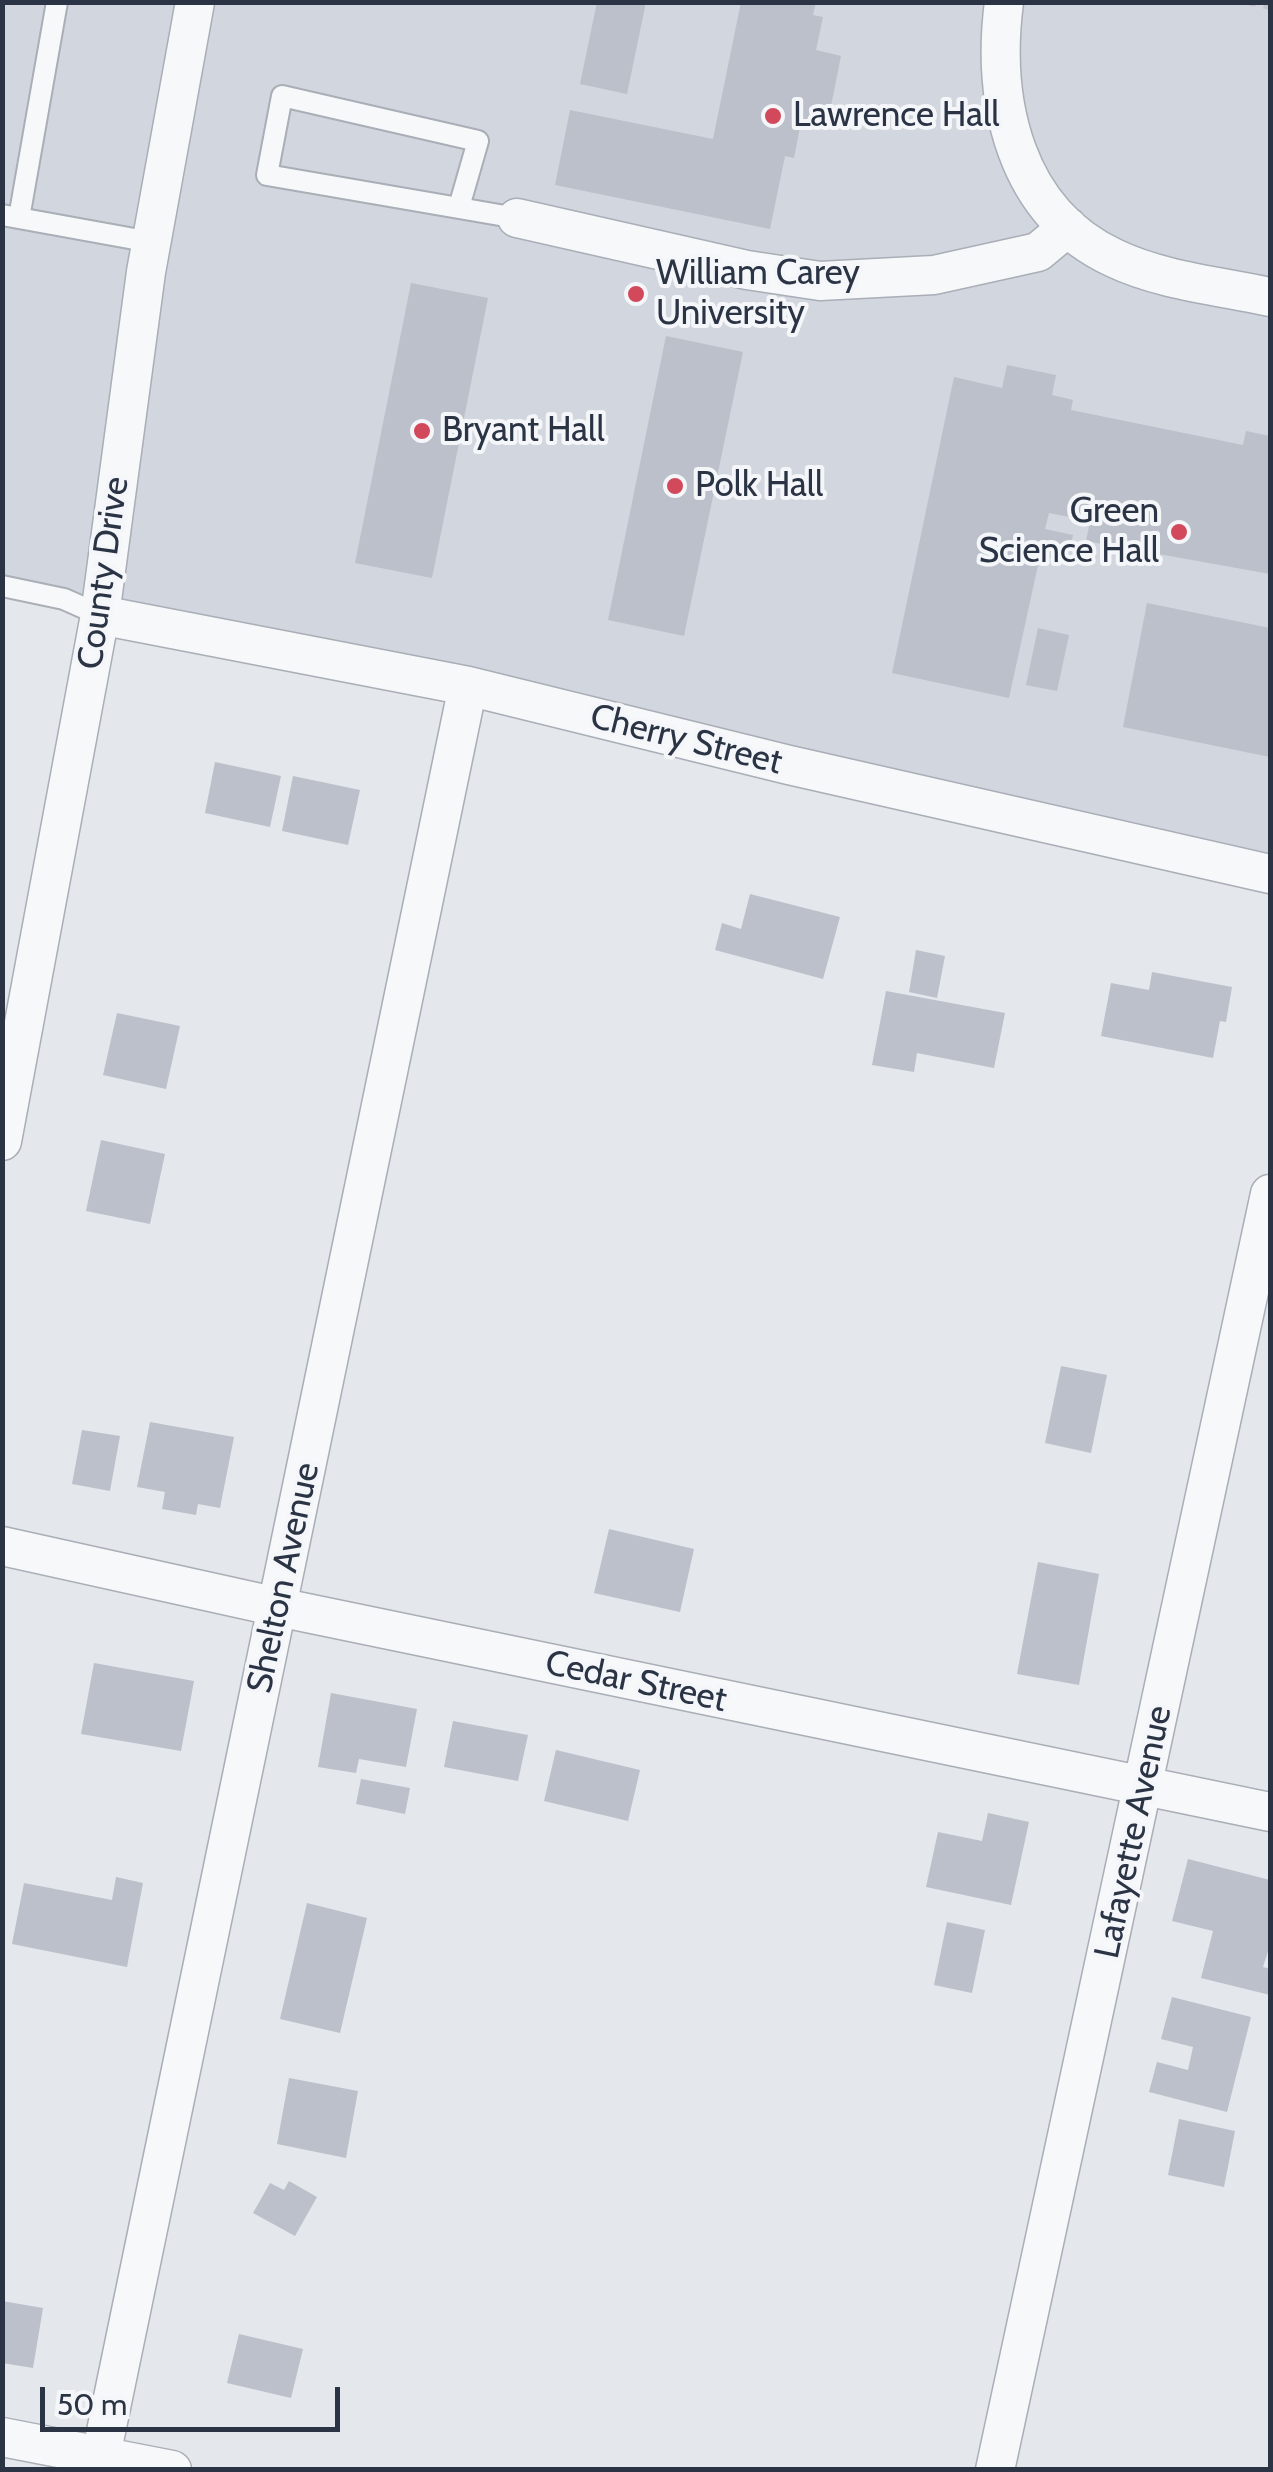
<!DOCTYPE html>
<style>
body{margin:0}
#map{position:relative;width:1273px;height:2472px;overflow:hidden;background:#e4e7ec;font-family:Cabin,sans-serif}
canvas{display:block}
.frame{position:absolute;inset:0;border:5px solid #2b3445;pointer-events:none}
.scale{position:absolute;left:40px;top:2387px;width:300px;height:45px;box-sizing:border-box;border:5px solid #2b3445;border-top:0;padding-left:12px;font-size:30px;line-height:35px;white-space:nowrap;color:#2b3445;-webkit-text-stroke:8px #f4f6f9;paint-order:stroke}
</style>
<div id="map">
<canvas width="1273" height="2472"></canvas>
<div class="frame"></div>
<div class="scale">50 m</div>
</div>
<script>
const context = document.querySelector('canvas').getContext('2d');
context.lineJoin = 'round';
function paint(path, color) {
  context.fillStyle = color;
  context.fill(path, 'evenodd');
}
function strokePath(path, color, width, dash) {
  context.strokeStyle = color;
  context.lineWidth = width;
  context.lineCap = dash ? 'butt' : 'round';
  context.setLineDash(dash || []);
  context.stroke(path);
}
function label(font, color, halo, rows, align = 'center') {
  context.font = font + ' Cabin,sans-serif';
  context.lineWidth = 8;
  context.setLineDash([]);
  context.textBaseline = 'middle';
  context.strokeStyle = halo;
  context.fillStyle = color;
  for (const [text, x, y, turn = 0] of rows) {
    context.save();
    context.translate(x, y);
    context.rotate((+turn || 0) * Math.PI / 180);
    context.textAlign = isNaN(turn) ? turn : align;
    if (halo) context.strokeText(text, 0, 0);
    context.fillText(text, 0, 0);
    context.restore();
  }
}
const built = new Path2D(`
 M2,3H1270V873L3,586Z`);
const building = new Path2D(`
 M597,2H646L627,94L580,84Z
 M741,2H816L813,15L823,17L816,50L841,56L827,126L801,122L794,158L785,156L770,229L555,185L570,110L713,139Z
 M411,283L488,298L432,578L355,563Z
 M666,336L743,352L684,636L608,620Z
 M1007,365L1056,375L1052,395L1073,400L1071,410L1243,445L1246,431L1270,436V574L1086,541L1090,521L1049,513L1045,529L1073,535L1067,562L1040,556L1009,698L892,673L954,377L1002,388Z
 M1147,603L1270,628V757L1123,727Z
 M1038,628L1069,635L1057,691L1026,685Z
 M215,762L281,776L270,827L205,813Z
 M293,776L360,790L348,845L282,831Z
 M750,894L840,917L823,979L715,950L722,923L741,929Z
 M916,950L945,956L937,998L909,992Z
 M1152,972L1232,987L1226,1022L1220,1021L1213,1058L1101,1036L1111,983L1149,990Z
 M886,991L1005,1013L994,1068L917,1053L914,1072L872,1065Z
 M117,1013L180,1026L166,1089L103,1075Z
 M101,1140L165,1154L150,1224L86,1211Z
 M1061,1366L1107,1375L1091,1453L1045,1443Z
 M150,1422L234,1437L220,1508L198,1504L196,1515L162,1509L165,1492L137,1487Z
 M82,1430L120,1436L110,1491L72,1484Z
 M609,1529L694,1549L680,1612L594,1593Z
 M1038,1562L1099,1574L1079,1685L1017,1674Z
 M94,1663L194,1681L181,1751L81,1734Z
 M331,1693L417,1709L406,1767L359,1759L356,1773L318,1767Z
 M453,1721L528,1735L518,1781L444,1767Z
 M556,1750L640,1770L628,1821L544,1801Z
 M361,1779L410,1788L405,1814L356,1804Z
 M988,1813L1029,1822L1011,1905L926,1887L938,1832L982,1841Z
 M1188,1859L1270,1880V1945L1263,1967L1270,1969V1995L1201,1978L1213,1931L1172,1921Z
 M116,1877L143,1883L127,1967L12,1944L24,1883L112,1900Z
 M307,1903L367,1918L340,2033L280,2019Z
 M947,1922L985,1930L972,1993L934,1985Z
 M1172,1997L1251,2017L1227,2112L1149,2092L1157,2062L1188,2070L1193,2047L1161,2039Z
 M289,2078L358,2091L346,2158L277,2144Z
 M1179,2119L1235,2131L1224,2187L1168,2175Z
 M289,2181L317,2197L295,2236L253,2213L270,2183L284,2190Z
 M2,2301L43,2308L33,2368L2,2363Z
 M239,2334L303,2349L291,2398L227,2383Z`);
const path = new Path2D(`
 M1248,2L1270,7`);
const lane = new Path2D(`
 M459,207L478,141L282,96L267,175L517,218
 M2,215L151,242
 M19,218L57,2
 M2,586L64,599L100,615`);
const street = new Path2D(`
 M1004,2C991,102 1015,212 1114,258C1162,281 1220,286 1270,297
 M517,218L747,270L820,281L934,275L1038,252L1068,227
 M100,615L468,686L789,765L1270,874
 M2,1141L100,615L146,272L195,2
 M2,1546L278,1607L1270,1812
 M2,2437L172,2470
 M98,2470L468,686
 M995,2470L1270,1194`);
const markers = [
 [773,116,10,"#d1495b"],
 [636,294,10,"#d1495b"],
 [422,431,10,"#d1495b"],
 [675,486,10,"#d1495b"],
 [1179,532,10,"#d1495b"]
];
const poiNames = [
 ["Lawrence Hall",793,116],
 ["William Carey",656,274],
 ["University",656,314],
 ["Bryant Hall",442,431],
 ["Polk Hall",695,486],
 ["Green",1159,512,"right"],
 ["Science Hall",1159,552,"right"]
];
const streetNames = [
 ["County Drive",104,573,-82],
 ["Cherry Street",686,740,14],
 ["Shelton Avenue",284,1578,-78],
 ["Cedar Street",636,1682,12],
 ["Lafayette Avenue",1134,1832,-78]
];
paint(built, '#d2d6de');
paint(building, '#bbc0ca');
strokePath(lane, '#a9aeb7', 24);
strokePath(street, '#a9aeb7', 41);
strokePath(path, '#c2c5cb', 6, [8, 8]);
strokePath(lane, '#f7f8fa', 20);
strokePath(street, '#f7f8fa', 38);
for (const [x, y, r, color] of markers) {
  const dot = new Path2D();
  dot.arc(x, y, r, 0, 2 * Math.PI);
  context.fillStyle = color;
  context.fill(dot);
  strokePath(dot, '#f4f6f9', 4);
}
label('35px', '#2b3445', '#f4f6f9', poiNames, 'left');
label('35px', '#2b3445', '#f4f6f9', streetNames);
</script>
